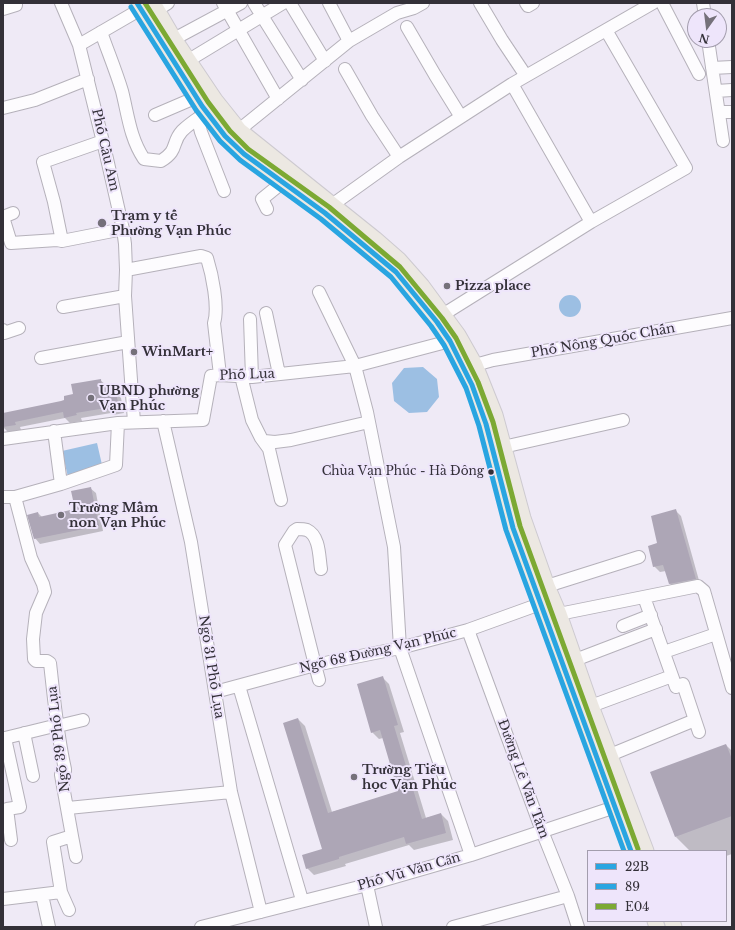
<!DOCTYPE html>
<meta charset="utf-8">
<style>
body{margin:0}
#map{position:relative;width:735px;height:930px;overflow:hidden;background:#efeaf6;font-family:"Libre Baskerville",serif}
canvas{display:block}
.frame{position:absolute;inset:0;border:4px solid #333038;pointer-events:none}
.legend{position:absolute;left:587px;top:850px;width:140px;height:72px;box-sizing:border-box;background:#eee5fb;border:1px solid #a39dad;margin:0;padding:5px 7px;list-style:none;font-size:12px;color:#333038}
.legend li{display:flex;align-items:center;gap:8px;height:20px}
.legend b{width:20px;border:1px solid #a39dad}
.north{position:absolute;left:687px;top:8px;width:40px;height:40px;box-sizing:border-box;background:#eee5fb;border:1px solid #a39dad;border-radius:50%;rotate:194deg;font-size:11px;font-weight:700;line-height:16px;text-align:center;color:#333038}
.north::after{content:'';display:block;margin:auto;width:14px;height:18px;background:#75717a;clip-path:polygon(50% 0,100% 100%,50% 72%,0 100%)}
</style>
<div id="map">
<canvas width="735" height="930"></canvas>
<div class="frame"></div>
<ul class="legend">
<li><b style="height:5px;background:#29a5e1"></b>22B</li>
<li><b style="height:5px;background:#29a5e1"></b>89</li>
<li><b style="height:5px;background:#7ca933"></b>E04</li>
</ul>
<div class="north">N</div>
</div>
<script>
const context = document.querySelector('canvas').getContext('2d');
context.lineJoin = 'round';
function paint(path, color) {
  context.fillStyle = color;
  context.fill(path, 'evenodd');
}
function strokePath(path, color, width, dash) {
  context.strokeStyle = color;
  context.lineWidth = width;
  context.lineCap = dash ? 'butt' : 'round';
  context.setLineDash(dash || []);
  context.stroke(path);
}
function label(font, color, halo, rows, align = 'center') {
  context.font = font + ' "Libre Baskerville",serif';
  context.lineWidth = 4;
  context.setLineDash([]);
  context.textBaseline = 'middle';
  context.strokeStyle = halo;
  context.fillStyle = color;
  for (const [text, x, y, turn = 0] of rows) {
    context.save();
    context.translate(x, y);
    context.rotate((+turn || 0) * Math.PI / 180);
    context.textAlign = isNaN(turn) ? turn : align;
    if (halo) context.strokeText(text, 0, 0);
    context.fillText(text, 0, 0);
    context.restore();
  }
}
const water = new Path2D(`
 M559 306a11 11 0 1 1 22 0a11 11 0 1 1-22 0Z
 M423,367L437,379L439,397L427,412L409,413L394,401L392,383L404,368Z
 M97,443L103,469L68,477L62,451Z`);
const shadow = new Path2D(`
 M100,380L106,385V389L111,388L121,398L124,413L113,415L111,413L81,418L82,421L70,423L65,418L20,427L21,430L8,432L3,427V414L66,401Z
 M90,488L96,493L103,531L40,544L35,538L38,513L42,517L76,510Z
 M676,511L681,516L700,584L675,589L670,584L666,571L660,572L654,566L658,544Z
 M382,677L389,684L404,732L400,733L426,818L441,814L448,821L453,840L414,850L409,845L345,864L346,866L314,875L307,868L323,850L298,719L305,726L332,812L400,792L383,738L379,739L372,732Z
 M726,745L732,751V854L726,856V851H690L676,837Z`);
const building = new Path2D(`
 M101,379L102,389L111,387L112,392H116L119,407L107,410L106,408L76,413L77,415L64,418L63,412L15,422L16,425L3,427V413L61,401L64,400V396L73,394L71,384Z
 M91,487L99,526L34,539L27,515L38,512L39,517L75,509L71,491Z
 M676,509L696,579L669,584L663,565L653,567L648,546L657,543L651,516Z
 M383,676L398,725L394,726L422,819L441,813L446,833L406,844L404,837L339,857V859L306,869L302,855L322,849L283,723L298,718L328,813L398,791L380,730L371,733L357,684Z
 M726,744L732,759V816L675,837L650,772Z`);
const minor = new Path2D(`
 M61,3L79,45L105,150L123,229L125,244L126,270L125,296L134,422
 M223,3L278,99
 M254,3L302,80
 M290,3L325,61
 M329,3L349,41
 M480,3L502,40L526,76
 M526,3L528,6L533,3
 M662,3L699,74
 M703,3L705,16
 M3,9L16,5V3
 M157,10L168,3
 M407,27L435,75L461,117
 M101,32C108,52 116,71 122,91C128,115 130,138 144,159L161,161C179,150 171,143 182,131C187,126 194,121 200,117
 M174,39L241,3
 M708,40L723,141
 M79,45L141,9
 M189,60L283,3
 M712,68L732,67
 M345,69L372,116L399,157
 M512,84L591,222L686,168L606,30
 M716,91L732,90
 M3,108L35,100L88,79
 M720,112H732
 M201,113L199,124L201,132L224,191
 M155,115L197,97
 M239,130L349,41L397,13L414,8L423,3
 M332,205L399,157L512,84L653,3
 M267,209L262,199L283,182
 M13,213L3,217L11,243L57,240L62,241L123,229
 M62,241L54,202L43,162L103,141
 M126,270L201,256L207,258C212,274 219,307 214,323L220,375
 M319,292L355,366L367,412L394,547L400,648L471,855
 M63,307L125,296
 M266,313L279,374
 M444,314L591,222
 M250,319L252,377
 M3,330L4,333L19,328
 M41,358L128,342
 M475,365L493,360L732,318
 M241,376L252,420L261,438L269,449L281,500
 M163,421L191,542L231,792L261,912
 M54,431L61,484
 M3,439L118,423
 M264,441L275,442L291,440L369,422
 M503,447L623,420
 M3,497H15L61,484L116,465L118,423L203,420L211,376L220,375L252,377L355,366L450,341
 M15,497L31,558L43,584L45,592L36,613L33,639L34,659L36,661H47L50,663C54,698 57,734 65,769V773L61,775L72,836L53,842L61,892
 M547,586L639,557
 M644,597L676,687L683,684L699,732
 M559,614L698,586L704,591L732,688
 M623,626L651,615
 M468,630L542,831L568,896L578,927
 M664,652L716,634
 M575,660L656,629
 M319,680L315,665L285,545L294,531L297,529C300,529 304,529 307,530C320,536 319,557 321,569
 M239,686L302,900
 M215,692L315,665L400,648L468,630L540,604
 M591,706L672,676
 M58,726L83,720
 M24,733L33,776
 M610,755L695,720
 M68,808L231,792
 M72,836L76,857
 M11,840L7,809L20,807L5,738L58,725
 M367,885L376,927
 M42,895L49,927
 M3,899L61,892L69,910
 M201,927L367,885L471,855L615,807
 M453,927L568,896`);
const major = new Path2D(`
 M137,3L202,106L225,136L244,154L325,213L396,272L437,322L450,341L472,385L486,424L513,528L631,851
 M153,3L174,39L215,100L239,130L375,239L399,260L422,286L458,335L475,365L495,415L523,518L547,586L559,614L591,706L646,851
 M655,921L657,927
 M672,921L674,927`);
const bus1 = new Path2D(`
 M137,3L202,106L225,136L244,154L325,213L396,272L437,322L450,341L472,385L486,424L513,528L631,851`);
const bus2 = new Path2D(`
 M131,7L196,110L220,141L240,160L321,219L391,277L431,326L444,345L466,388L479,426L506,530L624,851`);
const bus3 = new Path2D(`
 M145,3L208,102L230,131L248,149L329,207L400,267L442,318L456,338L478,382L493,422L520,526L638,849`);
const markers = [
 [102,223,5,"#75717a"],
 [447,286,4,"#75717a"],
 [134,352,4,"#75717a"],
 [91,398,4,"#75717a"],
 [491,472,3.5,"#333038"],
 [61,515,4,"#75717a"],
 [354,777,4,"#75717a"]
];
const busNames = [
 ["Chùa Vạn Phúc - Hà Đông",484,472]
];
const streetNames = [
 ["Phố Cầu Am",105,150,77],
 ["Phố Nông Quốc Chấn",603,341,-10],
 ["Phố Lụa",247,375,-2],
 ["Ngõ 68 Đường Vạn Phúc",378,651,-13],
 ["Ngõ 31 Phố Lụa",211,667,81],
 ["Ngõ 39 Phố Lụa",59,739,-97],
 ["Đường Lê Văn Tám",523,779,70],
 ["Phố Vũ Văn Cẩn",409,872,-16]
];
const poiNames = [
 ["Trạm y tế",111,216],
 ["Phường Vạn Phúc",111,231],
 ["Pizza place",455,286],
 ["WinMart+",142,352],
 ["UBND phường",99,391],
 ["Vạn Phúc",99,406],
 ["Trường Mầm",69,508],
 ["non Vạn Phúc",69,523],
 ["Trường Tiểu",362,770],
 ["học Vạn Phúc",362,785]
];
paint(water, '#9cbfe3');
paint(shadow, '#0003');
paint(building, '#ada6b6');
strokePath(minor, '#b5b1ba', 14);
strokePath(major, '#cdcad0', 17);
strokePath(minor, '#fdfcfe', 12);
strokePath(major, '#ece8e2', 15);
strokePath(bus1, '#29a5e1', 5);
strokePath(bus2, '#29a5e1', 5);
strokePath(bus3, '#7ca933', 5);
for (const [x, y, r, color] of markers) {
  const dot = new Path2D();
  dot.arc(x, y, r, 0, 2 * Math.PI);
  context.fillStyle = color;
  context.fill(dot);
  strokePath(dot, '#eee5fb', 1.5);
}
label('12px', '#333038', '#eee5fb', busNames, 'right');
label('13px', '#333038', '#eee5fb', streetNames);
label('bold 13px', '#333038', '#eee5fb', poiNames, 'left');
</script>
